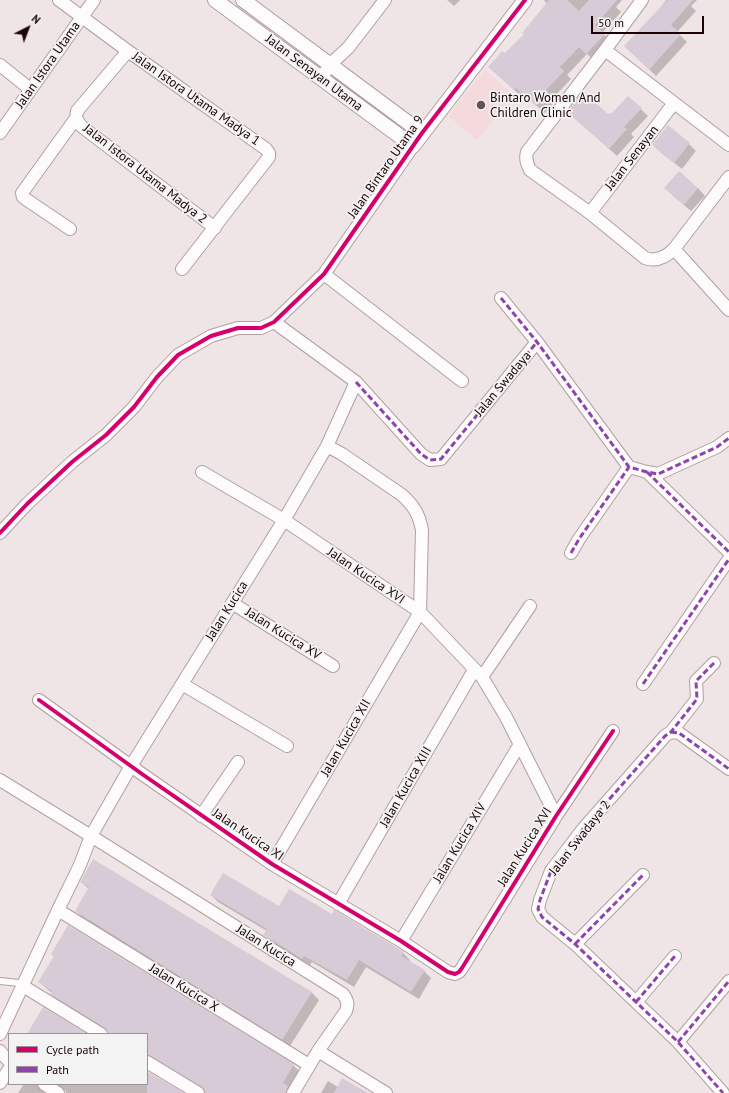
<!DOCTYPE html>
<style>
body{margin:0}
#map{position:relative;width:729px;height:1093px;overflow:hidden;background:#efe5e6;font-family:"PT Sans",sans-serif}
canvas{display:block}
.legend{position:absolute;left:8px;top:1033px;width:140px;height:52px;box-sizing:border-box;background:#f3f3f3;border:1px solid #9d9394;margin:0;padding:5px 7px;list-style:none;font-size:12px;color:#1c0205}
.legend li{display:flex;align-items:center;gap:8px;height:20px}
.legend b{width:20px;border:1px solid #9d9394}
.north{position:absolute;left:8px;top:8px;width:40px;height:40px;-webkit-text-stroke:3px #f3f3f3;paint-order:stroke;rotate:42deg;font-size:11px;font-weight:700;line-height:16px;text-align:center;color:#1c0205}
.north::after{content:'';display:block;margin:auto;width:14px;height:18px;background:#1c0205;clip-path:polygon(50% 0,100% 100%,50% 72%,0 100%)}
.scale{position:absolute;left:591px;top:16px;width:113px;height:18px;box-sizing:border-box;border:2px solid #1c0205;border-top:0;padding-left:5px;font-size:12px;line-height:14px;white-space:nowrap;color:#1c0205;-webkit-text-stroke:3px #f3f3f3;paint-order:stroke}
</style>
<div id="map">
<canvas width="729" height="1093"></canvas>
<ul class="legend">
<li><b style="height:5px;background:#d6006c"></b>Cycle path</li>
<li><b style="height:5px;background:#8e44ad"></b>Path</li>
</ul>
<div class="north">N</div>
<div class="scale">50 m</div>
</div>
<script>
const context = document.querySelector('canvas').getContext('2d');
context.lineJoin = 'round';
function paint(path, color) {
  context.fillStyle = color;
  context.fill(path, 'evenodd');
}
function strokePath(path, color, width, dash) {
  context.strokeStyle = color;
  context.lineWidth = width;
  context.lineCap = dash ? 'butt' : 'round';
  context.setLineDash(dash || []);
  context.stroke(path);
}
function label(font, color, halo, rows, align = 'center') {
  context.font = font + ' "PT Sans",sans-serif';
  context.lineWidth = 3.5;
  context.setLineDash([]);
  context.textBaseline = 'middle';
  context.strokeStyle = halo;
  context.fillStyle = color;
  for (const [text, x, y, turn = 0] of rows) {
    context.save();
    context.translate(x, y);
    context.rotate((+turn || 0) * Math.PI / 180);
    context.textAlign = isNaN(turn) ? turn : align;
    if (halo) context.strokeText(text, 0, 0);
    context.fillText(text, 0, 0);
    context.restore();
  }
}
const built = new Path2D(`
 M485,70L514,95L477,140L448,116Z`);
const shadow = new Path2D(`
 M447,0H460L454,6Z
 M544,0H622L616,7L621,12L602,33L612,42L595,61L587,54L567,75L571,79L553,98L555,101L545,113L524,95L522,97L497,74L505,55L525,34L547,4Z
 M666,0H697L691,6L696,11L677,32L687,42L656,76L632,53L664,5L663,4Z
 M628,97L648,116L631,134L634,137L617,156L576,119L611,115Z
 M689,144L696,151L682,169L660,152Z
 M698,188L705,196L691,211L672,195Z
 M81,882L312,993L319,1000L290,1046L83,918L76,911L89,889Z
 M211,895L333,915L403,953L410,960L409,962L424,971L431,978L419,999L366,967L354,987L312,962L310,965L272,942L265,935L267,931L218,902Z
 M52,954L293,1065L300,1072L294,1093H206V1091L159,1062L147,1068V1034H109V1032L59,1001L52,994V993L47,989L39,982L54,957Z
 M147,1072L182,1093H66V1091L55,1084H147Z
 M328,1081L338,1087L365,1093H321Z
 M24,1084H49L45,1087L44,1093H18Z`);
const building = new Path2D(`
 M549,0H567L579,11L589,0H617L595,25L605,34L586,54L579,47L560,67L564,71L546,90L548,92L536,106L516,88L514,90L488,67L502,51L505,53L524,34L522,33Z
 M667,0H693L671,25L681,34L649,70L624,46Z
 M583,91L608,114L610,113L611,114L628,96L642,108L624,127L627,129L609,149L567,112Z
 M668,125L690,143L674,163L652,145Z
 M679,171L698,188L684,205L664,188Z
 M93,859L312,992L282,1040L75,911L89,887L80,882Z
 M223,873L279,906L289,889L332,914L334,910L336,911L404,952L401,956L425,970L411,992L359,960L347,980L304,956L302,959L277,943L263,935L267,929L210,895Z
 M68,925L294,1064L283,1083L288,1086L286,1093H205L204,1089L202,1087L151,1056L147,1055V1034H108L107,1030L105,1028L50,994L52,991L38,982L54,956L51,954Z
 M43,1007L87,1034H27Z
 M147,1071L184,1093H147Z
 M342,1078L368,1093H334Z`);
const service = new Path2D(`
 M0,981L19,983L23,986`);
const minor = new Path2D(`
 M59,0L128,51L266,149L269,153V157L182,269
 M642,0L605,50L527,152C525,159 527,164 530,170L590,213L645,258C656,262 666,257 674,249L729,177
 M605,50L729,145
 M0,65L30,89
 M321,77L335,60L348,48L385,0
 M76,118L81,126L215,228
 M0,133L94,0
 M590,213L674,103
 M70,229L27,200L23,197L22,193L76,118L77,111L128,51
 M674,249L729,310
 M324,274L462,381
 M501,298L537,342L629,467L647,472L658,474L717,447L729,438
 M274,322L356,382L421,454L430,460L441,459L537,342
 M202,472L284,520L420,612L482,677L506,717L556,816
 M647,472L729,552
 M0,533L27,504L72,462L106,435L134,407L157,377L178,355L211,336L238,328H261L274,322L324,274L413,146
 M571,553L579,539L629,467
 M232,603L333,666
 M714,663L696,681L697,699L671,732L665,736L583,829L551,871L540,900L538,909L542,917L575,944L678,1042L723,1093
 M482,677L530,606
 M182,684L287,746
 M643,684L729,559
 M39,700L142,774L272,864L401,941L448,972L455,974L459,972L462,968L556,816L613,731
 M671,732L679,733L729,769
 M0,780L91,836L343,994C347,1000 349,1003 346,1011L318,1051L293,1093
 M201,816L238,762
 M272,864L420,612L422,530C419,514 414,506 402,495L342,454L327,446
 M338,904L474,670
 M58,910L309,1065
 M401,941L520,744
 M575,944L643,875
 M23,986L101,1034
 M636,1002L675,956
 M0,1034L58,910L80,865L91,836L131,766L284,520L327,446L356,382
 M678,1042L729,981
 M0,1051L4,1056L9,1061
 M318,1051L386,1093
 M147,1062L198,1093
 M0,1083L9,1069
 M44,1084L58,1093`);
const tertiary = new Path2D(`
 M215,0L413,146L525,0
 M243,0L422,133`);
const quiet = new Path2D(`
 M501,298L537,342L629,467L647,472L658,474L717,447L729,438
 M356,382L421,454L430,460L441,459L537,342
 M647,472L729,552
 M571,553L579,539L629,467
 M714,663L696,681L697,699L671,732L665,736L583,829L551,871L540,900L538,909L542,917L575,944L678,1042L723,1093
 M643,684L729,559
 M671,732L679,733L729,769
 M575,944L643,875
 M636,1002L675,956
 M678,1042L729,981`);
const cycleway = new Path2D(`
 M0,533L27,504L72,462L106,435L134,407L157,377L178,355L211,336L238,328H261L274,322L324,274L422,133L525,0
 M39,700L142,774L272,864L401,941L448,972L455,974L459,972L462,968L556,816L613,731`);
const markers = [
 [481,105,5,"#665154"]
];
const streetNames = [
 ["Jalan Istora Utama",48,65,-55],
 ["Jalan Senayan Utama",314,73,37],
 ["Jalan Istora Utama Madya 1",196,99,35],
 ["Jalan Senayan",632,158,-52],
 ["Jalan Bintaro Utama 9",386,167,-55],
 ["Jalan Istora Utama Madya 2",145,174,38],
 ["Jalan Swadaya",503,384,-50],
 ["Jalan Kucica XVI",366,576,34],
 ["Jalan Kucica",227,611,-58],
 ["Jalan Kucica XV",283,634,32],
 ["Jalan Kucica XII",346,738,-60],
 ["Jalan Kucica XIII",406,787,-60],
 ["Jalan Kucica XI",248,835,34],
 ["Jalan Swadaya 2",580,838,-52],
 ["Jalan Kucica XIV",460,843,-59],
 ["Jalan Kucica XVI",525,847,-58],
 ["Jalan Kucica",266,946,32],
 ["Jalan Kucica X",184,988,32]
];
const poiNames = [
 ["Bintaro Women And",490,98],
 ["Children Clinic",490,113]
];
paint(built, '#f4dadc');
paint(shadow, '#0003');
paint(building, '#d8cbd8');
strokePath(service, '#b29fa1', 8);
strokePath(minor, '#b29fa1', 14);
strokePath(tertiary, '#b29fa1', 16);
strokePath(service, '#fdfbfb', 6);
strokePath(minor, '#fdfbfb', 12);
strokePath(tertiary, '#fdfbfb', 14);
strokePath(quiet, '#8e44ad', 3, [6, 3]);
strokePath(cycleway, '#d6006c', 4);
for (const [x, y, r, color] of markers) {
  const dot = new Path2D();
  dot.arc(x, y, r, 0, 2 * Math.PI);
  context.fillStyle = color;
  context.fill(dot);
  strokePath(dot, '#f3f3f3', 1.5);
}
label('13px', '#1c0205', '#f3f3f3', streetNames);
label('13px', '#1c0205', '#f3f3f3', poiNames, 'left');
</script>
